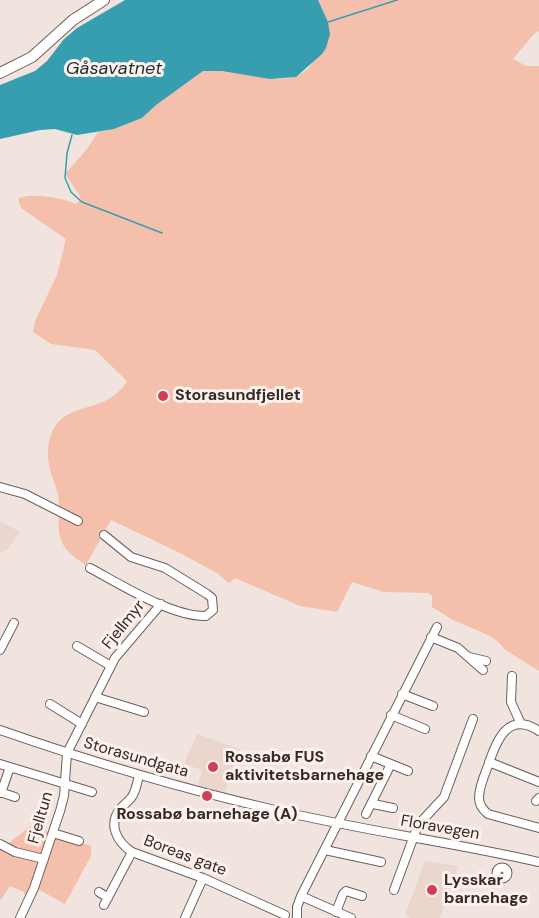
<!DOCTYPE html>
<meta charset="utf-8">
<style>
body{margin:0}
canvas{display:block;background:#f1e3dd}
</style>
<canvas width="539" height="918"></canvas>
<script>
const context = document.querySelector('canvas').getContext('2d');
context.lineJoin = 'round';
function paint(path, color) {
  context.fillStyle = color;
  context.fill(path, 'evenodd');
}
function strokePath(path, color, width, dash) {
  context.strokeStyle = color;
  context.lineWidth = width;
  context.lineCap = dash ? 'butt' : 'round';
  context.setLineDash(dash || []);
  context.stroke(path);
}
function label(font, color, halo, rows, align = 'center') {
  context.font = font + ' "DM Sans",sans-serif';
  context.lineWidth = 6;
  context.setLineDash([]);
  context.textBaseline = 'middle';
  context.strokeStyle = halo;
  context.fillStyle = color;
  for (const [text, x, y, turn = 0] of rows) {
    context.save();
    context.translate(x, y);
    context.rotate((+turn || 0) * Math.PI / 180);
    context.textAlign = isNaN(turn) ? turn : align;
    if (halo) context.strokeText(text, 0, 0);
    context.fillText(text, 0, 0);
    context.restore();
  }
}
const built = new Path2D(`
 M0,521L20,532L8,549L0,553Z
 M197,734L240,749L224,795L197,788L202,770L184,764Z
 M425,861L458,866L440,918H411L405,915Z`);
const green = new Path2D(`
 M318,0H539V31L534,34L513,59L526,66H539V671L504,649C497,635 467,627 453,620C446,616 439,611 432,607V596L428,593L384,592L352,582L337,612L300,606L235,578L229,583L217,573L178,552L111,520L86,565C54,545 59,535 59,502C58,485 47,471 48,453C51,393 104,421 127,381L95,350L51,344L33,332L35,321L57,275L66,239L21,208L18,199C29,192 64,198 76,204L79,201L80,196L65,174L87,149L98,132L114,129L142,118L155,105L198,73C230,59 285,98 310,66C318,56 323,39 328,27V22Z
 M30,826L91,846V856L65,904L34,887L27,902L24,892L10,886L0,901V848L9,843Z`);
const water = new Path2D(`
 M125,0H318L328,22L330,34L326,48L322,54L296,77L270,79L222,71H203L156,105L142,118L114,129L77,135L55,129L40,130L0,139V85L35,71L47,61L64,39L77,28Z`);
const stream = new Path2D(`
 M328,22L397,0
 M72,135L67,153L65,178L71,192L82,202L162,233`);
const minor = new Path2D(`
 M0,487L25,494L78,521
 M90,568C120,584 172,617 206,616L213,610L212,598L207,594L165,568L131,557L104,535
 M431,637L458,648L483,670
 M77,646L111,666
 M0,650L14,623
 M469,657L486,661
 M512,676L511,702L521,724
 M402,694L433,706
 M95,697L144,712
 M50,704L82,724
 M391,715L425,729
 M0,730C89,761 179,788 271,809C360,830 450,842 539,862
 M539,731C508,710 496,741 488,766C484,776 479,787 479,798C479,805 483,810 488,814L539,828
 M371,756L408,771
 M489,762L539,782
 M0,764L92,792
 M139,775C137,783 136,792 131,798C128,802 124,804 121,808C107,824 117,842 132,852L203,878L285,915
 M0,792L15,797
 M1,793L10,767
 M536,801L539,798
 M373,804L393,808
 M366,814L391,764
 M53,833L79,841
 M0,844L15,852L44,859
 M325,850L381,862
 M496.5 873a5.5 5.5 0 1 1 11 0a5.5 5.5 0 1 1-11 0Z
 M394,890L418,825L444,797L473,719
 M99,892L108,898
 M301,896L351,918
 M104,905L132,852
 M336,912L343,894L346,891L362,896
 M20,918L34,888L60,811L64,796L67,753L115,658L161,604
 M185,918L203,878
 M297,918V907L301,896L437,627`);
const major = new Path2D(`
 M0,73L32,57L73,20L104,0`);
const markers = [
 [163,396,6,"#cf3f56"],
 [213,767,6,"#cf3f56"],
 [207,796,6,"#cf3f56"],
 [432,890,6,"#cf3f56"]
];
const poiNames = [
 ["Storasundfjellet",175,396],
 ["Rossabø FUS",225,758],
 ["aktivitetsbarnehage",225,776],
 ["Rossabø barnehage (A)",207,815,"center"],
 ["Lysskar",444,881],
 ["barnehage",444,899]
];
const streetNames = [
 ["Fjellmyr",124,625,-51],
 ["Storasundgata",136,758,16],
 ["Fjelltun",41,818,-74],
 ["Floravegen",440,828,10],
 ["Boreas gate",185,856,21]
];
const waterNames = [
 ["Gåsavatnet",114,69]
];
paint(built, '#ebd6ce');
paint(green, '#f5c0ab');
paint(water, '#379eaf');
strokePath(stream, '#379eaf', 1.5);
strokePath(minor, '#6c605c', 10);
strokePath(major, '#6c605c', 12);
strokePath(minor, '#fff', 8);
strokePath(major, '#fff', 10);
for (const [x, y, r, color] of markers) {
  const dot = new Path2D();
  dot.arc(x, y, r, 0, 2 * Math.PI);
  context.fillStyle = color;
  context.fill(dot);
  strokePath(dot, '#fef0ea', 2);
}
label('bold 16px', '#302b29', '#fef0ea', poiNames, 'left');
label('16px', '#302b29', '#fef0ea', streetNames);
label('italic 18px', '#1a3135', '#fef0ea', waterNames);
</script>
